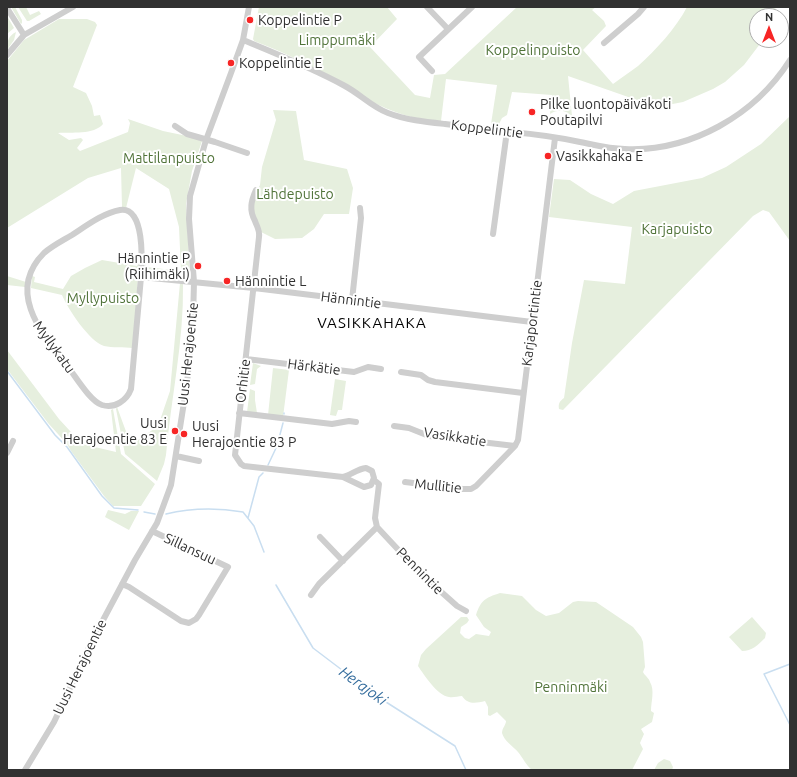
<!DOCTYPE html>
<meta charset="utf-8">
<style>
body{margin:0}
#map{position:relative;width:797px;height:777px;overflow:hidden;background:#fff;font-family:Ubuntu,sans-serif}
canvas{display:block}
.frame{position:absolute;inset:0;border:8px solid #313131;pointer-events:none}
.north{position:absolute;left:749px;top:8px;width:40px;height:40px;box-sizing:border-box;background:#fff;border:1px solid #adadad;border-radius:50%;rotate:0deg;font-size:11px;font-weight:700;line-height:16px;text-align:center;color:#313131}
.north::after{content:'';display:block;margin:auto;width:14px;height:18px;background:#f72525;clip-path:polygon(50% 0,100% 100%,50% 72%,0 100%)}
</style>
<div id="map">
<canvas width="797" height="777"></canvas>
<div class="frame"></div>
<div class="north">N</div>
</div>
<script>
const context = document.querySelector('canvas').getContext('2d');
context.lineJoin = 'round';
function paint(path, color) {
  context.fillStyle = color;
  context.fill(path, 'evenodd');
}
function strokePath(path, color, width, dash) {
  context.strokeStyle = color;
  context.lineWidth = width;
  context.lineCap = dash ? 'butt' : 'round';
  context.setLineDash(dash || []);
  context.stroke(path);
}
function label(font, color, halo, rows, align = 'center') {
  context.font = font + ' Ubuntu,sans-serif';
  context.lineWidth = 4;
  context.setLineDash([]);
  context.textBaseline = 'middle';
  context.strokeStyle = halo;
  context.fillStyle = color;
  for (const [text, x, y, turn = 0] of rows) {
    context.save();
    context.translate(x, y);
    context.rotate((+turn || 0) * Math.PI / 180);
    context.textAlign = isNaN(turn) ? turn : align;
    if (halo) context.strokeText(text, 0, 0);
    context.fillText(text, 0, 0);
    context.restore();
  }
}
const green = new Path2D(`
 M11,7H15L22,20V23L21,24Z
 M18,7H26L30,15L39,11L41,14L29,21H27Z
 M259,7H387L397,19L370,47L415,95L430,98L434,75L445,74L517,7H596L592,10L604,21L606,26L583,50L613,84C621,78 630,72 638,66C656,50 676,28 687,7H776L773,16H757V40H763L744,65L725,82L713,89L683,102L657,107L568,76L572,116C565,110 558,109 550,114L552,95L512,92L507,115L502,118L497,128L492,127L491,124L497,85L446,79L441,121C392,121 344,85 302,62C287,54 270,47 254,41L253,39Z
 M7,16L14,28L7,34Z
 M59,19H87L95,22L97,25L73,87L86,93L92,106L94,116L100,115L103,124C94,135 71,132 58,133L69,140L81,138L83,140L77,148L80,151L128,132L130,123L128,119L163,131L187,136L202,141L192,171L186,204L190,274L145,270V258L146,267L181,271L179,227L169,189L136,168L126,208L122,207L121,168L88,178L7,228V61L24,40Z
 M16,32L14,40L7,50C7,42 8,36 16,32Z
 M273,110L296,111L304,160L347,169L353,188L349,214H324L314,229L302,238L275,239L259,231L254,219L252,199L260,185L262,167L276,120Z
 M790,116V241L769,212L763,210L753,216L563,410L559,409C558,403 560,401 564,398L572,343L584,280L625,284L632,227L549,217L554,179L570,180L591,194L613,204L634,191L702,178L726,167L761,144Z
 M102,260L137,266L138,262H139L133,348C124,347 112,348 104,346C89,341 68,309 62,295L31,288L32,276L35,277L34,282L63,289L71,276L85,268Z
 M7,276L26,282L25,287L7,285Z
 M180,283L183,284C184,341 171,398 166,455L164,464L157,481L125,454L116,409L117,407L131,445L158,426L170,391Z
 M7,350L59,419L82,444L116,452L111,410L113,409L121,454L155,484L141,506H113L104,496L71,451L67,444L48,423L7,369Z
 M253,363L261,366L257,369L255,384L250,385Z
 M273,368L289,370L283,417L268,415Z
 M335,379L346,381L342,410H338L336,416L330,415Z
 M250,389L255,391V400L257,413L247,412Z
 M108,510L125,514L131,511H139L129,530L105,517Z
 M500,593L522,596L536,610L546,616L559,613L573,602L578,601L596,602L633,627L641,637L643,642L645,667L643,672C645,676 649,678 650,682C655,690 651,702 651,711L654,713L652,722L641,729L644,734L640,743L643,749L632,770H532C526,765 523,758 518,752C513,746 504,741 502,733C502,728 506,725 506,721L497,712L490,716L488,715V707L485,701C476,703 468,705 462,696C458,696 453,698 449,697C438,696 424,675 418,666L421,655L426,649L461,617H467L469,620L467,623L461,627L460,633L465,638L469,639L476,634L489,636L491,632L484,627L476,615C481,600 485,598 500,593Z
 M752,617L766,633L765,638C758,645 752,651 742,651L729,637Z
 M664,759L670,761L673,767L672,770H654L658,763Z`);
const stream = new Path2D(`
 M7,371L55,435L67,447L102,496L114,508L138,510
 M284,414V413
 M268,465L277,446L283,423
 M144,512L155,514
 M166,514C191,508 219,508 243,512L254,526L264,552
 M248,518L259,477L263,473
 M276,585L313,648L375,695L455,746L466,770
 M790,664L764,674L790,725`);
const minor = new Path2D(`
 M427,7L448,29
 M7,8L24,35
 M243,40C277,54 312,68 345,86C360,94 372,107 388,113C406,120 426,122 445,124C467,127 489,129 511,132C534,134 557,137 580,142C595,145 609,149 625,149C691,152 755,115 790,60
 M604,43L638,14L644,7
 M7,55L24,35L73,7
 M432,71L419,57L472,7
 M175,126L187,134L215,142L247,153
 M256,190C251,201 249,210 255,221C257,227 260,230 259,237L235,455L241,464L244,466L343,477L364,487L371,485L374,478L372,471L366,468C357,469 351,475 343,477
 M493,234L507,131
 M141,277L131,389C127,400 115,409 102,405C90,401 76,377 68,367C43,335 5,292 44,253C52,246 62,241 72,235C86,226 103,213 120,210C145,206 142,261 141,277L254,288L532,322
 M352,300L361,218L360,208
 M246,359L354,372L368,367L381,369
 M401,372L421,375L428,380L435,382L523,393
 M239,413L332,424L349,421L356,422
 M394,426L409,428L429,436L515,446
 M7,453L13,441
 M176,456L199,461
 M374,480L379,484L375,518L377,527L419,572L457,606L466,611
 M405,482L463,489H471L476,486L515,446L518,440L555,138
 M320,537L343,561
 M122,584L129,587L181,621L189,623L196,619L199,615L228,567L152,531
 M311,595L319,584L377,527
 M25,770L54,722L93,639L135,560L157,523L171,485L187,383L193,320L194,282L189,219L190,196L206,140L231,73L243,40L249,7`);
const markers = [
 [250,20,4,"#f72525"],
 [231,63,4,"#f72525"],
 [532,112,4,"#f72525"],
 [548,156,4,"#f72525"],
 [198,266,4,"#f72525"],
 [227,281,4,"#f72525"],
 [175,431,4,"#f72525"],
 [184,434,4,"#f72525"]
];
const poiNames = [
 ["Koppelintie P",258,20],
 ["Koppelintie E",239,63],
 ["Pilke luontopäiväkoti",540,104],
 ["Poutapilvi",540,120],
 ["Vasikkahaka E",556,156],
 ["Hännintie P",190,258,"right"],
 ["(Riihimäki)",190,274,"right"],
 ["Hännintie L",235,281],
 ["Uusi",167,423,"right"],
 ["Herajoentie 83 E",167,439,"right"],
 ["Uusi",192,426],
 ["Herajoentie 83 P",192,442]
];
const parkNames = [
 ["Limppumäki",337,40],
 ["Koppelinpuisto",533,50],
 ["Mattilanpuisto",169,158],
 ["Lähdepuisto",295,194],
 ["Karjapuisto",677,229],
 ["Myllypuisto",103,298],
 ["Penninmäki",571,687]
];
const streetNames = [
 ["Koppelintie",487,129,7],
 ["Hännintie",351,300,7],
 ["Karjaportintie",532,323,-83],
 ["Myllykatu",54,347,54],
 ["Uusi Herajoentie",188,354,-84],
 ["Härkätie",314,367,7],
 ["Orhitie",243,381,-83],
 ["Vasikkatie",455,437,9],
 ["Mullitie",438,486,6],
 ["Sillansuu",190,549,25],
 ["Pennintie",420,571,45],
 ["Uusi Herajoentie",80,667,-64]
];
const neighbourhoodNames = [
 ["VASIKKAHAKA",372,323]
];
const waterNames = [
 ["Herajoki",363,686,36]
];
paint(green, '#e6efde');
strokePath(stream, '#c9def0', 1.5);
strokePath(minor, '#cecece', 6);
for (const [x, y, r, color] of markers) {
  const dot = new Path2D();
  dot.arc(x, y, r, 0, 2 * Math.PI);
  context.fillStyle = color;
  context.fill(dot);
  strokePath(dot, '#fff', 1.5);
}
label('14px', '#313131', '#fff', poiNames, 'left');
label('14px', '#507339', '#fff', parkNames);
label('14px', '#313131', '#fff', streetNames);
context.letterSpacing = '1px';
label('15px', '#000', '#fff', neighbourhoodNames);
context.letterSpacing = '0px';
label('italic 15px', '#356d9d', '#fff', waterNames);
</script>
